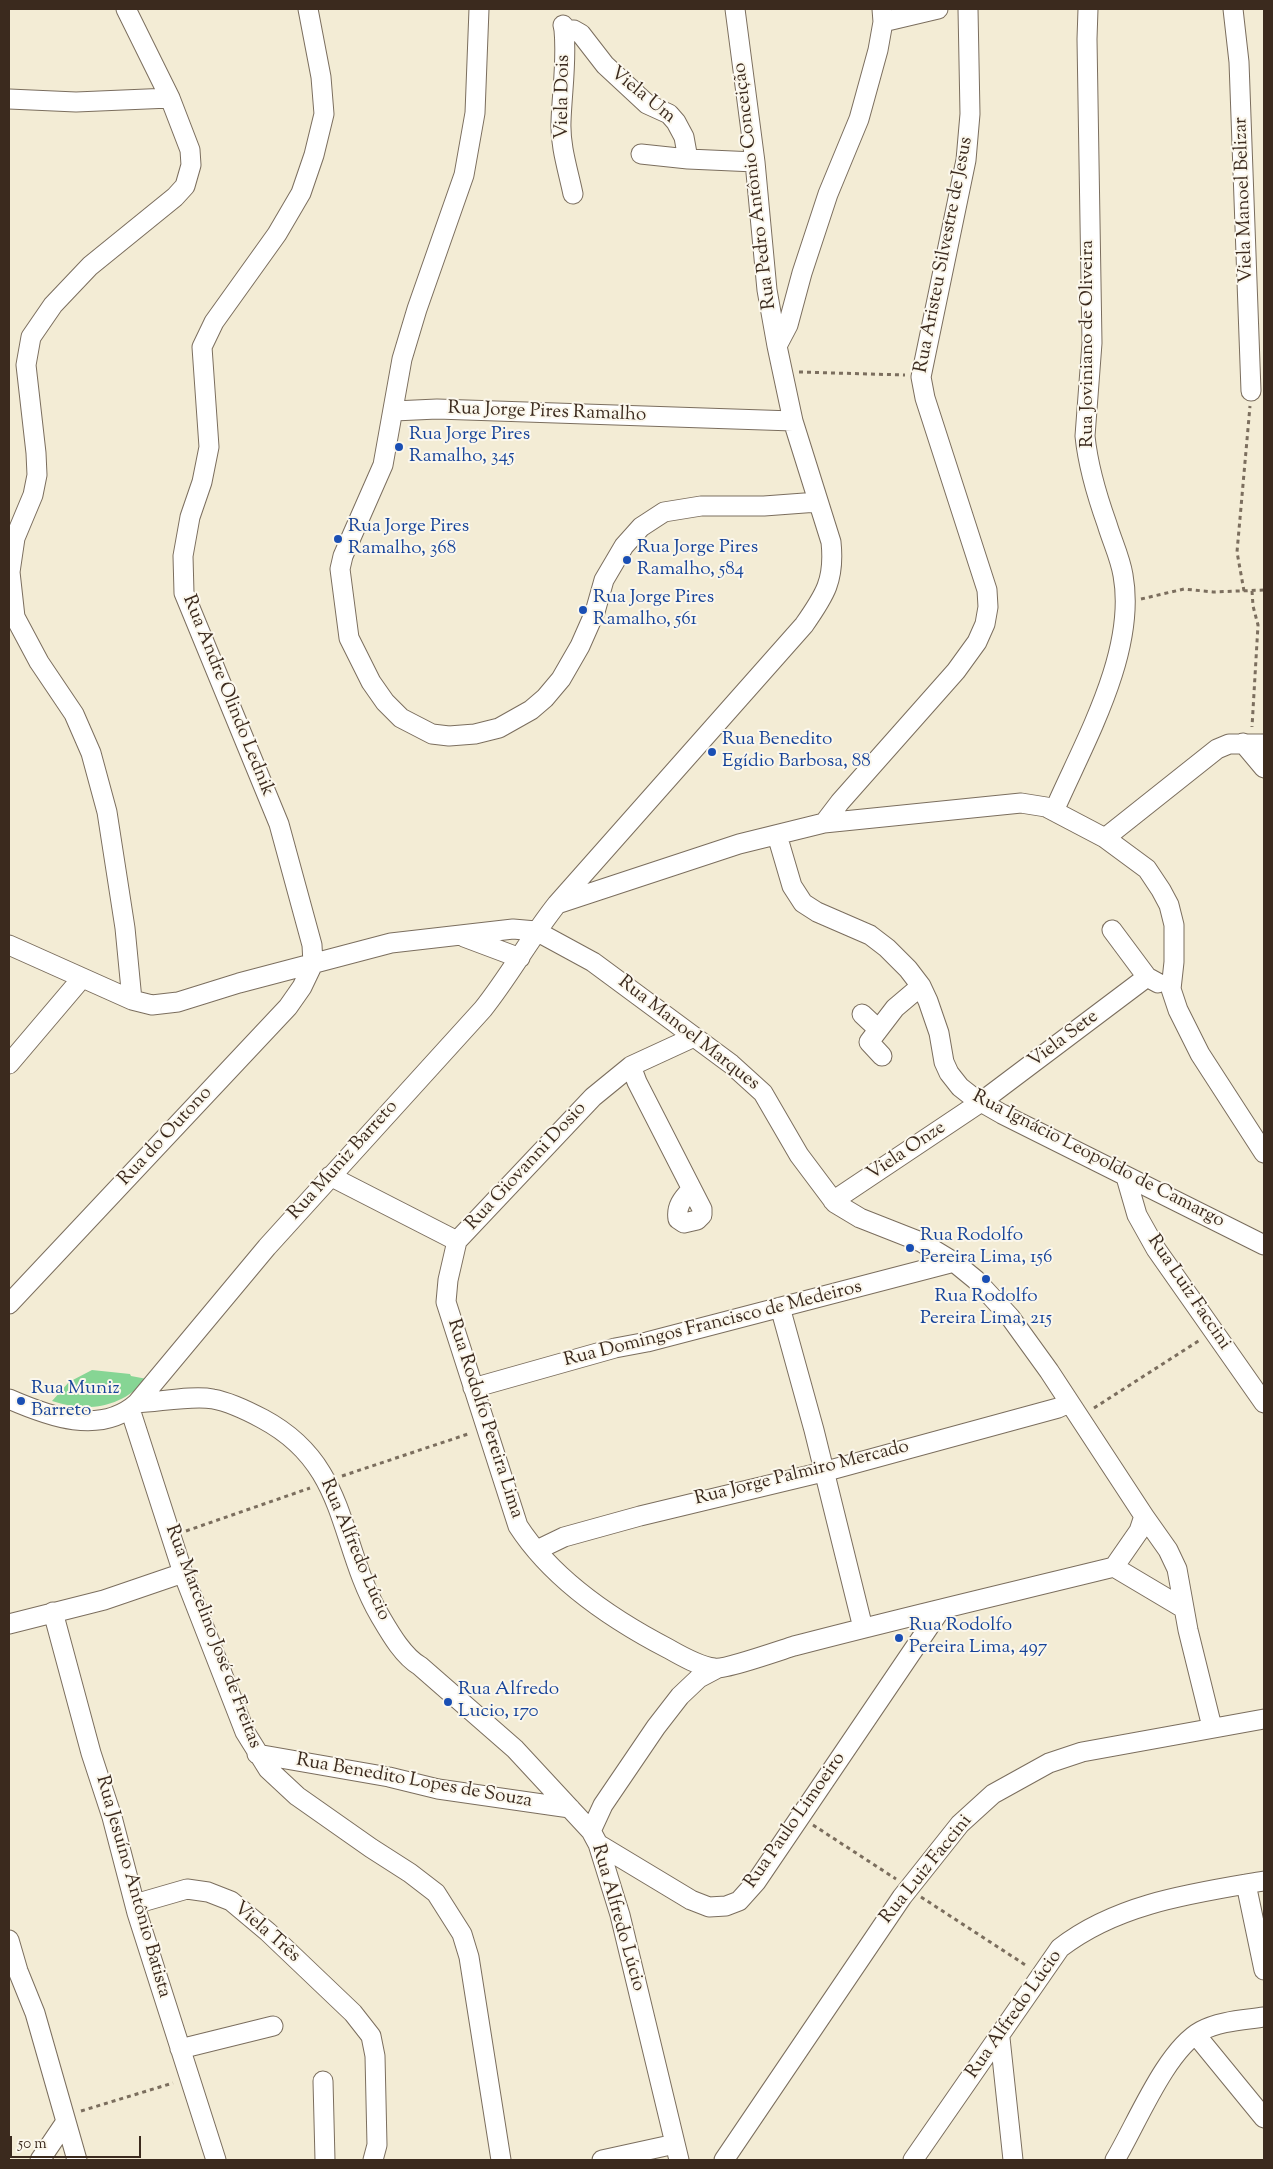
<!DOCTYPE html>
<meta charset="utf-8">
<style>
body{margin:0}
#map{position:relative;width:1273px;height:2169px;overflow:hidden;background:#f3ecd5;font-family:"Sorts Mill Goudy",serif}
canvas{display:block}
.frame{position:absolute;inset:0;border:10px solid #3b2a1e;pointer-events:none}
.scale{position:absolute;left:10px;top:2136px;width:131px;height:22px;box-sizing:border-box;border:2px solid #3b2a1e;border-top:0;padding-left:6px;font-size:15px;line-height:18px;white-space:nowrap;color:#3b2a1e;-webkit-text-stroke:4px #fbf7ec;paint-order:stroke}
</style>
<div id="map">
<canvas width="1273" height="2169"></canvas>
<div class="frame"></div>
<div class="scale">50 m</div>
</div>
<script>
const context = document.querySelector('canvas').getContext('2d');
context.lineJoin = 'round';
function paint(path, color) {
  context.fillStyle = color;
  context.fill(path, 'evenodd');
}
function strokePath(path, color, width, dash) {
  context.strokeStyle = color;
  context.lineWidth = width;
  context.lineCap = dash ? 'butt' : 'round';
  context.setLineDash(dash || []);
  context.stroke(path);
}
function label(font, color, halo, rows, align = 'center') {
  context.font = font + ' "Sorts Mill Goudy",serif';
  context.lineWidth = 4;
  context.setLineDash([]);
  context.textBaseline = 'middle';
  context.strokeStyle = halo;
  context.fillStyle = color;
  for (const [text, x, y, turn = 0] of rows) {
    context.save();
    context.translate(x, y);
    context.rotate((+turn || 0) * Math.PI / 180);
    context.textAlign = isNaN(turn) ? turn : align;
    if (halo) context.strokeText(text, 0, 0);
    context.fillText(text, 0, 0);
    context.restore();
  }
}
const green = new Path2D(`
 M92,1370L130,1374L131,1376L147,1379C121,1408 87,1413 52,1401L69,1382Z`);
const path = new Path2D(`
 M799,372L905,375
 M1244,591L1237,552L1250,406
 M1252,591L1253,606L1258,625L1252,727
 M1141,599L1184,589L1213,592L1264,590
 M1094,1408L1200,1340
 M342,1476L471,1433
 M186,1531L310,1488
 M813,1825L896,1879
 M921,1897L1027,1966
 M81,2111L173,2083`);
const minor = new Path2D(`
 M126,9L170,98L190,150L191,165L185,186L175,197L90,266L53,305L31,337L26,365L36,453L37,475L33,495L15,538L10,572L15,617L39,662L74,714L91,753L107,812L125,928L132,1000
 M479,9L475,113L464,175L417,309L402,359L383,465L343,556L340,569L349,638L371,682L385,702L401,718L432,734L449,736L475,734L499,728L531,710L545,698L561,679L580,646L595,612L604,580L624,546L641,527L664,512L701,506H764L818,502
 M1233,9L1239,62L1251,391
 M883,22L938,9
 M563,25L564,30H574L581,34L605,65L647,104L669,114L676,122L684,137L688,159
 M564,30C567,61 562,91 561,122C560,146 568,170 573,194
 M9,99L76,102L170,98
 M641,154L688,159L755,162
 M777,346L788,325L802,273L828,194L859,119L878,50L883,22L882,9
 M394,411L437,409L793,421
 M1243,743L1264,768
 M1054,811C1084,742 1137,652 1123,575C1120,557 1112,541 1107,524C1097,496 1088,466 1085,436L1092,343L1087,39L1088,9
 M824,823L840,802L956,671L977,642L985,624L988,607L987,590L925,398L921,377L966,160L970,114L968,9
 M777,835L792,886L803,903L817,912L870,935L887,948L908,969L921,986L928,1001L939,1033L944,1062L949,1073L960,1087L974,1098L1002,1114L1264,1245
 M1105,838L1217,749L1229,744H1264
 M557,904L739,844L824,823L1021,803L1046,807L1105,838L1147,869L1161,890L1169,905L1174,925V962L1171,989L1178,1010L1200,1054L1264,1153
 M1112,930L1147,977L1158,983
 M464,937L520,958
 M9,945L132,1000L152,1005L178,1002L239,983L391,943L513,929L536,931L593,962L731,1064L763,1093L799,1155L835,1203L860,1218L921,1242L954,1262L976,1280L1010,1317L1049,1371L1144,1516L1139,1531L1114,1567C1008,1593 901,1618 794,1646C781,1650 724,1670 714,1668C699,1666 683,1657 669,1649C613,1620 553,1580 518,1526L446,1302L448,1280L457,1241
 M862,1014L878,1029
 M882,1056L869,1042L895,1008L921,986
 M9,1064L82,978
 M631,1066L637,1082L702,1209V1215L697,1220L684,1223L678,1219C676,1207 682,1199 691,1190
 M330,1176L457,1241L593,1097L631,1066L694,1037
 M1126,1177L1137,1215L1156,1249L1264,1403
 M833,1201L981,1102L1147,977
 M9,1304L288,1007L302,987L313,964L312,945L279,824L184,593L183,556L190,517L202,482L209,447L202,347L214,322L277,234L301,193L314,155L324,114L321,77L308,9
 M780,1307L814,1430L863,1628
 M473,1388L615,1348L647,1342L954,1262
 M9,1399C48,1416 100,1436 137,1403L267,1247L483,1009C510,975 530,938 557,904L804,625C825,595 835,580 831,542L793,421L777,346L767,290L755,162L735,9
 M137,1403C159,1402 193,1395 213,1399C230,1402 248,1411 263,1419C349,1465 337,1542 380,1616C390,1633 403,1656 420,1666L515,1749L591,1831L598,1844L620,1915L679,2160
 M130,1409L183,1573L245,1732L268,1769L297,1796L371,1848L410,1873L436,1893L462,1934L469,1957L501,2160
 M1144,1516L1168,1550L1177,1569L1188,1630L1212,1727
 M537,1550L564,1537L640,1516L823,1472L1058,1408L1069,1403
 M1114,1567L1183,1608
 M53,1612L91,1753L112,1817L137,1913L216,2160
 M9,1624L104,1600L183,1573
 M257,1754L389,1777L438,1789L570,1808
 M591,1831L603,1805L656,1727L680,1696L699,1678L716,1669
 M598,1844L691,1900L709,1907L726,1906L739,1901L756,1882L941,1609
 M1246,1884L1264,1970
 M135,1904L187,1889L208,1892L231,1901L268,1932L353,2013L371,2036L375,2056L377,2145L373,2160
 M9,1940L18,1971L35,2013L77,2160
 M1196,2035L1264,2118
 M1000,2038L1013,2160
 M180,2049L273,2026
 M323,2081L325,2160
 M40,2160L65,2123
 M602,2160L675,2144
 M724,2160L902,1897L960,1824L993,1794L1049,1763L1082,1752L1264,1719
 M913,2160L1060,1948C1118,1903 1194,1893 1264,1881
 M1115,2160C1136,2125 1166,2050 1201,2031C1219,2021 1244,2020 1264,2017`);
const markers = [
 [399,447,5,"#1a4fb4"],
 [338,539,5,"#1a4fb4"],
 [627,560,5,"#1a4fb4"],
 [583,610,5,"#1a4fb4"],
 [712,752,5,"#1a4fb4"],
 [910,1248,5,"#1a4fb4"],
 [986,1279,5,"#1a4fb4"],
 [21,1401,5,"#1a4fb4"],
 [899,1638,5,"#1a4fb4"],
 [448,1702,5,"#1a4fb4"]
];
const streetNames = [
 ["Viela Um",642,96,39],
 ["Viela Dois",564,97,-89],
 ["Rua Pedro Antônio Conceição",756,186,-97],
 ["Viela Manoel Belizar",1245,200,-92],
 ["Rua Aristeu Silvestre de Jesus",945,255,-79],
 ["Rua Joviniano de Oliveira",1089,344,-90],
 ["Rua Jorge Pires Ramalho",547,413,2],
 ["Rua Andre Olindo Lednik",227,696,68],
 ["Rua Manoel Marques",688,1034,38],
 ["Viela Sete",1064,1040,-37],
 ["Rua do Outono",166,1137,-47],
 ["Viela Onze",907,1152,-34],
 ["Rua Ignácio Leopoldo de Camargo",1098,1160,27],
 ["Rua Muniz Barreto",344,1161,-48],
 ["Rua Giovanni Dosio",527,1167,-47],
 ["Rua Luiz Faccini",1188,1293,56],
 ["Rua Domingos Francisco de Medeiros",713,1325,-14],
 ["Rua Rodolfo Pereira Lima",484,1419,72],
 ["Rua Jorge Palmiro Mercado",802,1474,-14],
 ["Rua Alfredo Lúcio",354,1550,67],
 ["Rua Marcelino José de Freitas",212,1637,69],
 ["Rua Benedito Lopes de Souza",414,1782,10],
 ["Rua Paulo Limoeiro",796,1821,-55],
 ["Rua Luiz Faccini",927,1870,-51],
 ["Rua Jesuíno Antônio Batista",132,1887,74],
 ["Rua Alfredo Lúcio",617,1918,74],
 ["Viela Três",266,1933,41],
 ["Rua Alfredo Lúcio",1015,2015,-55]
];
const transitNames = [
 ["Rua Jorge Pires",409,436],
 ["Ramalho, 345",409,458],
 ["Rua Jorge Pires",348,528],
 ["Ramalho, 368",348,550],
 ["Rua Jorge Pires",637,549],
 ["Ramalho, 584",637,571],
 ["Rua Jorge Pires",593,599],
 ["Ramalho, 561",593,621],
 ["Rua Benedito",722,741],
 ["Egídio Barbosa, 88",722,763],
 ["Rua Rodolfo",920,1237],
 ["Pereira Lima, 156",920,1259],
 ["Rua Rodolfo",986,1298,"center"],
 ["Pereira Lima, 215",986,1320,"center"],
 ["Rua Muniz",31,1390],
 ["Barreto",31,1412],
 ["Rua Rodolfo",909,1627],
 ["Pereira Lima, 497",909,1649],
 ["Rua Alfredo",458,1691],
 ["Lucio, 170",458,1713]
];
paint(green, '#86d594');
strokePath(minor, '#7b6e5e', 21);
strokePath(path, '#7b6e5e', 3, [4, 4]);
strokePath(minor, '#fff', 19);
for (const [x, y, r, color] of markers) {
  const dot = new Path2D();
  dot.arc(x, y, r, 0, 2 * Math.PI);
  context.fillStyle = color;
  context.fill(dot);
  strokePath(dot, '#fbf7ec', 2);
}
label('19px', '#3b2a1e', '#fbf7ec', streetNames);
label('19px', '#164399', '#fbf7ec', transitNames, 'left');
</script>
